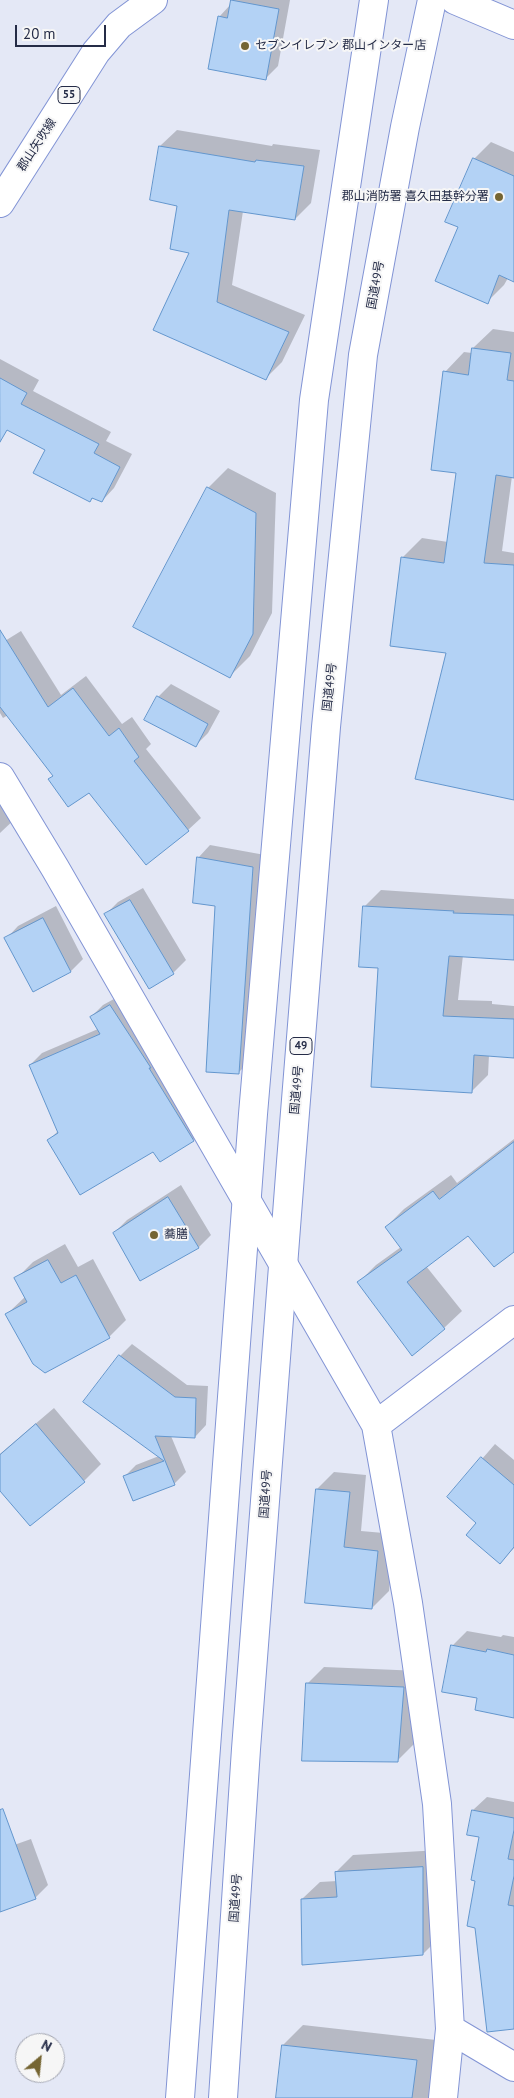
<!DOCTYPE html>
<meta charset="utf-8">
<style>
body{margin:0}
#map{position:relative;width:514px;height:2098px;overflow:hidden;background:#e4e8f6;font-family:"PT Sans",sans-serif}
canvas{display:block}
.north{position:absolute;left:15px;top:2033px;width:50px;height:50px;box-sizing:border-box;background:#f6f6f6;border:1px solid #a2a5b0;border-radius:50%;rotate:28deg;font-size:14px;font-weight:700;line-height:20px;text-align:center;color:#252c47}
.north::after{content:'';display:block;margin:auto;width:18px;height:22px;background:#756532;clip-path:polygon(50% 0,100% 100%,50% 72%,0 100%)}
.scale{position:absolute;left:15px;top:25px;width:91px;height:22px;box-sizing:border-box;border:2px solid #252c47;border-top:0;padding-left:6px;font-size:15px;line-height:18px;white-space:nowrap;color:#252c47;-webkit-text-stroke:4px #f6f6f6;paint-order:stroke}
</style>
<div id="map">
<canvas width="514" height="2098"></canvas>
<div class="north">N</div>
<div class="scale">20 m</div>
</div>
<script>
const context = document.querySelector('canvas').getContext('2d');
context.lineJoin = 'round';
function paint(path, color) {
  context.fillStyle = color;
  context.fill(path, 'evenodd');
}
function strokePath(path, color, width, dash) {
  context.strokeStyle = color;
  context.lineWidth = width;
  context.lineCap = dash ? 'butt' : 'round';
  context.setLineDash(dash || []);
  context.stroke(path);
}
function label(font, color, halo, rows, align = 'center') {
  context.font = font + ' "PT Sans","Noto Sans JP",sans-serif';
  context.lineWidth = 4;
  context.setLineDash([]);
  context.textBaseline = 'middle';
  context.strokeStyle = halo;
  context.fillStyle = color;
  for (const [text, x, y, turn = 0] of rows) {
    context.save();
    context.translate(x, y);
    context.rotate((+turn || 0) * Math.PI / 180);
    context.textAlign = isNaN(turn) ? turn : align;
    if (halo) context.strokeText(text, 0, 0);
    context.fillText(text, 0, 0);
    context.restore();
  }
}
const shadow = new Path2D(`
 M232,0H290L278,66L265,79L219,17L231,4Z
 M177,130L272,146L273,144L320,150L311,203L295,219L243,211L232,285L305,315L282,362L266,378L154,330L191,252L160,146Z
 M491,142L514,152V277L508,278L504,285L487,302L460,227L474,159Z
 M493,329L514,332V477L512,476L502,551L514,553V798L402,558L422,538L448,542L457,472L445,372L464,352L472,353L473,348Z
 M0,359L39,380L33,391L111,432L106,441L132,454L114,488L102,501L94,497L90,501L47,450L0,424Z
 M228,468L276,493L272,613L250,656L230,676L208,488Z
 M21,631L61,695L86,676L122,724L132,717L151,744L146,749L201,818L188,830L89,791L50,779L54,775L8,715L3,718L0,713V644Z
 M171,684L220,711L208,733L195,746L146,719L158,697Z
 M0,788L17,817L0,833Z
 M210,845L265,855L251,1060L239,1072L216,905L198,858Z
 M143,888L186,960L173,973L149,987L106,914L118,902Z
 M381,890L514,899V959L463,955L458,1000L492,1001V1004L514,1006V1057L489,1055L488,1075L472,1091L379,967L364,907Z
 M56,906L83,959L71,971L33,990L6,939L18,926Z
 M123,994L206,1128L193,1140L161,1160L154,1150L49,1140L59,1130L30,1065L42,1053L98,1029L91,1017L103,1005Z
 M514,1139V1251L468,1235L426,1266L462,1311L444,1328L413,1354L359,1282L376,1265L401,1247L386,1227L404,1209L451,1175L457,1183Z
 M181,1185L211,1235L199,1247L141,1279L114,1233L127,1220Z
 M65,1244L78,1267L93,1259L126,1320L109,1337L7,1314L26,1296L16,1279L33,1262Z
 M132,1344L187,1385L208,1386L206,1425L195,1437L171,1436L186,1472L174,1484L124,1477L136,1465L159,1456L85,1401L120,1356Z
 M54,1408L101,1464L84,1481L30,1525L0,1489V1454Z
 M495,1444L514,1460V1548L500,1563L478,1523L449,1497Z
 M334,1472L366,1475L361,1531L395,1534L389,1591L372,1608L317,1489Z
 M467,1631L501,1637L503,1635L514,1637V1717L479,1697L452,1646Z
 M324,1667L421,1671L414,1744L397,1761L307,1684Z
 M487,1797L514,1802V2028L477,1880L481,1836L473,1810Z
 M31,1839L48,1885L35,1898L0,1911V1850Z
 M440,1850V1937L423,1954L302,1899L320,1882L337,1881L336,1872L353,1855Z
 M303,2025L436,2040L429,2098H277L283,2045Z`);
const building = new Path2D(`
 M231,0L279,9L266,80L208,69L218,16L227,18Z
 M159,146L255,162L256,160L304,166L295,220L229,210L217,302L289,332L266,380L153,330L189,253L170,249L177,206L150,200Z
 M473,158L514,176V282L499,275L488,304L435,281L458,227L445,222Z
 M472,348L511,353L507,380L514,381V478L496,475L484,563L514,565V800L415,779L446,653L390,646L401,557L444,563L456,473L431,470L443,371L468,375Z
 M0,378L27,393L21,404L99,444L94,453L120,467L102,502L92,498L90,502L33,473L45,450L7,430L0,442Z
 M207,487L256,513L253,634L230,678L133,627Z
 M0,630L48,707L73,688L109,736L119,728L139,757L134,761L189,831L146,865L89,793L68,807L48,779L53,776L0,707Z
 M157,696L208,724L196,747L144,720Z
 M197,857L253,867L239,1074L206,1072L215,906L193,903Z
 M130,900L174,974L149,989L104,914Z
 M363,906L454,911L453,913L514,915V960L449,956L443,1016L514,1019V1058L474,1055L472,1093L371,1087L378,968L359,967Z
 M43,918L71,972L33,992L4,938Z
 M110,1005L151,1068H149L194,1141L160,1162L153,1152L80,1195L47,1140L58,1133L29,1065L100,1034L90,1017Z
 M514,1142V1252L494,1267L468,1236L407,1282L445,1329L412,1356L357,1282L402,1250L385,1227L433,1191L439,1199Z
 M168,1197L199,1248L140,1281L113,1233Z
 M48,1260L61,1283L76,1275L110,1338L45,1373L33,1364L5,1314L27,1302L14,1278Z
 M119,1355L175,1397L196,1398L195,1438L155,1436L175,1485L133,1501L123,1476L164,1461L83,1402Z
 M36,1424L85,1482L30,1526L0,1491V1455Z
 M481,1457L514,1485V1547L500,1564L466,1535L476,1523L447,1497Z
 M316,1489L350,1492L344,1547L378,1551L372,1609L305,1603Z
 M451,1645L486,1652L487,1649L514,1655V1718L475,1710L477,1698L442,1692Z
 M306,1683L404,1687L398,1762L302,1761Z
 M3,1809L36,1899L0,1912V1810Z
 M472,1810L514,1818V1830L508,1859L514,1860V1876L508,1905L514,1906V2029L487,2032L475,1928L467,1926L475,1881L471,1880L479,1837L467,1835Z
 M423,1867V1955L302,1965L301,1899L337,1897L335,1872Z
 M282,2045L417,2060L412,2098H276Z`);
const minor = new Path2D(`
 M455,0L514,25
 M0,777L55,868L376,1425L408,1603L437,1804L450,2029L443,2098
 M376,1425L514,1320
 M450,2029L514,2067`);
const major = new Path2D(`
 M0,203L96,52L119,25L153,0`);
const highway = new Path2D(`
 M180,2098L253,1114L314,400L374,0
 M223,2098L246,1749L291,1162L326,727L363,355L405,127L432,0`);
const markers = [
 [245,46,5,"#756532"],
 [499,197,5,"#756532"],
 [154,1235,5,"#756532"]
];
const shields = [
 [69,95,22],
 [301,1046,22]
];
const shieldNames = [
 ["55",69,95],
 ["49",301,1046]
];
const poiNames = [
 ["セブンイレブン 郡山インター店",255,46],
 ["郡山消防署 喜久田基幹分署",489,197,"right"],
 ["蕎膳",164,1235]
];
const streetNames = [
 ["郡山矢吹線",37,145,-57],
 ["国道49号",376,285,-80],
 ["国道49号",330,687,-84],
 ["国道49号",297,1090,-85],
 ["国道49号",266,1494,-86],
 ["国道49号",236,1898,-86]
];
paint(shadow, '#0003');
paint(building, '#b3d2f5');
strokePath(building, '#6396cd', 1);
strokePath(minor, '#8294d5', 30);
strokePath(major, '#8294d5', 30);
strokePath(highway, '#8294d5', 30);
strokePath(minor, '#fff', 28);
strokePath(major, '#fff', 28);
strokePath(highway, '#fff', 28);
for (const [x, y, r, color] of markers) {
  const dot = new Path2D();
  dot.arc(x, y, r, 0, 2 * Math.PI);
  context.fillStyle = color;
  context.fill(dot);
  strokePath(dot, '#f6f6f6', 2);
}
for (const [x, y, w] of shields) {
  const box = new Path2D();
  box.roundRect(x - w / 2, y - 8.5, w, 17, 4);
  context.fillStyle = '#f6f6f6';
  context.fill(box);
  strokePath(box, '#252c47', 1);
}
label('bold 11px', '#252c47', null, shieldNames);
label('12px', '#252c47', '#f6f6f6', poiNames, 'left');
label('12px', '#252c47', '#f6f6f6', streetNames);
</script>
